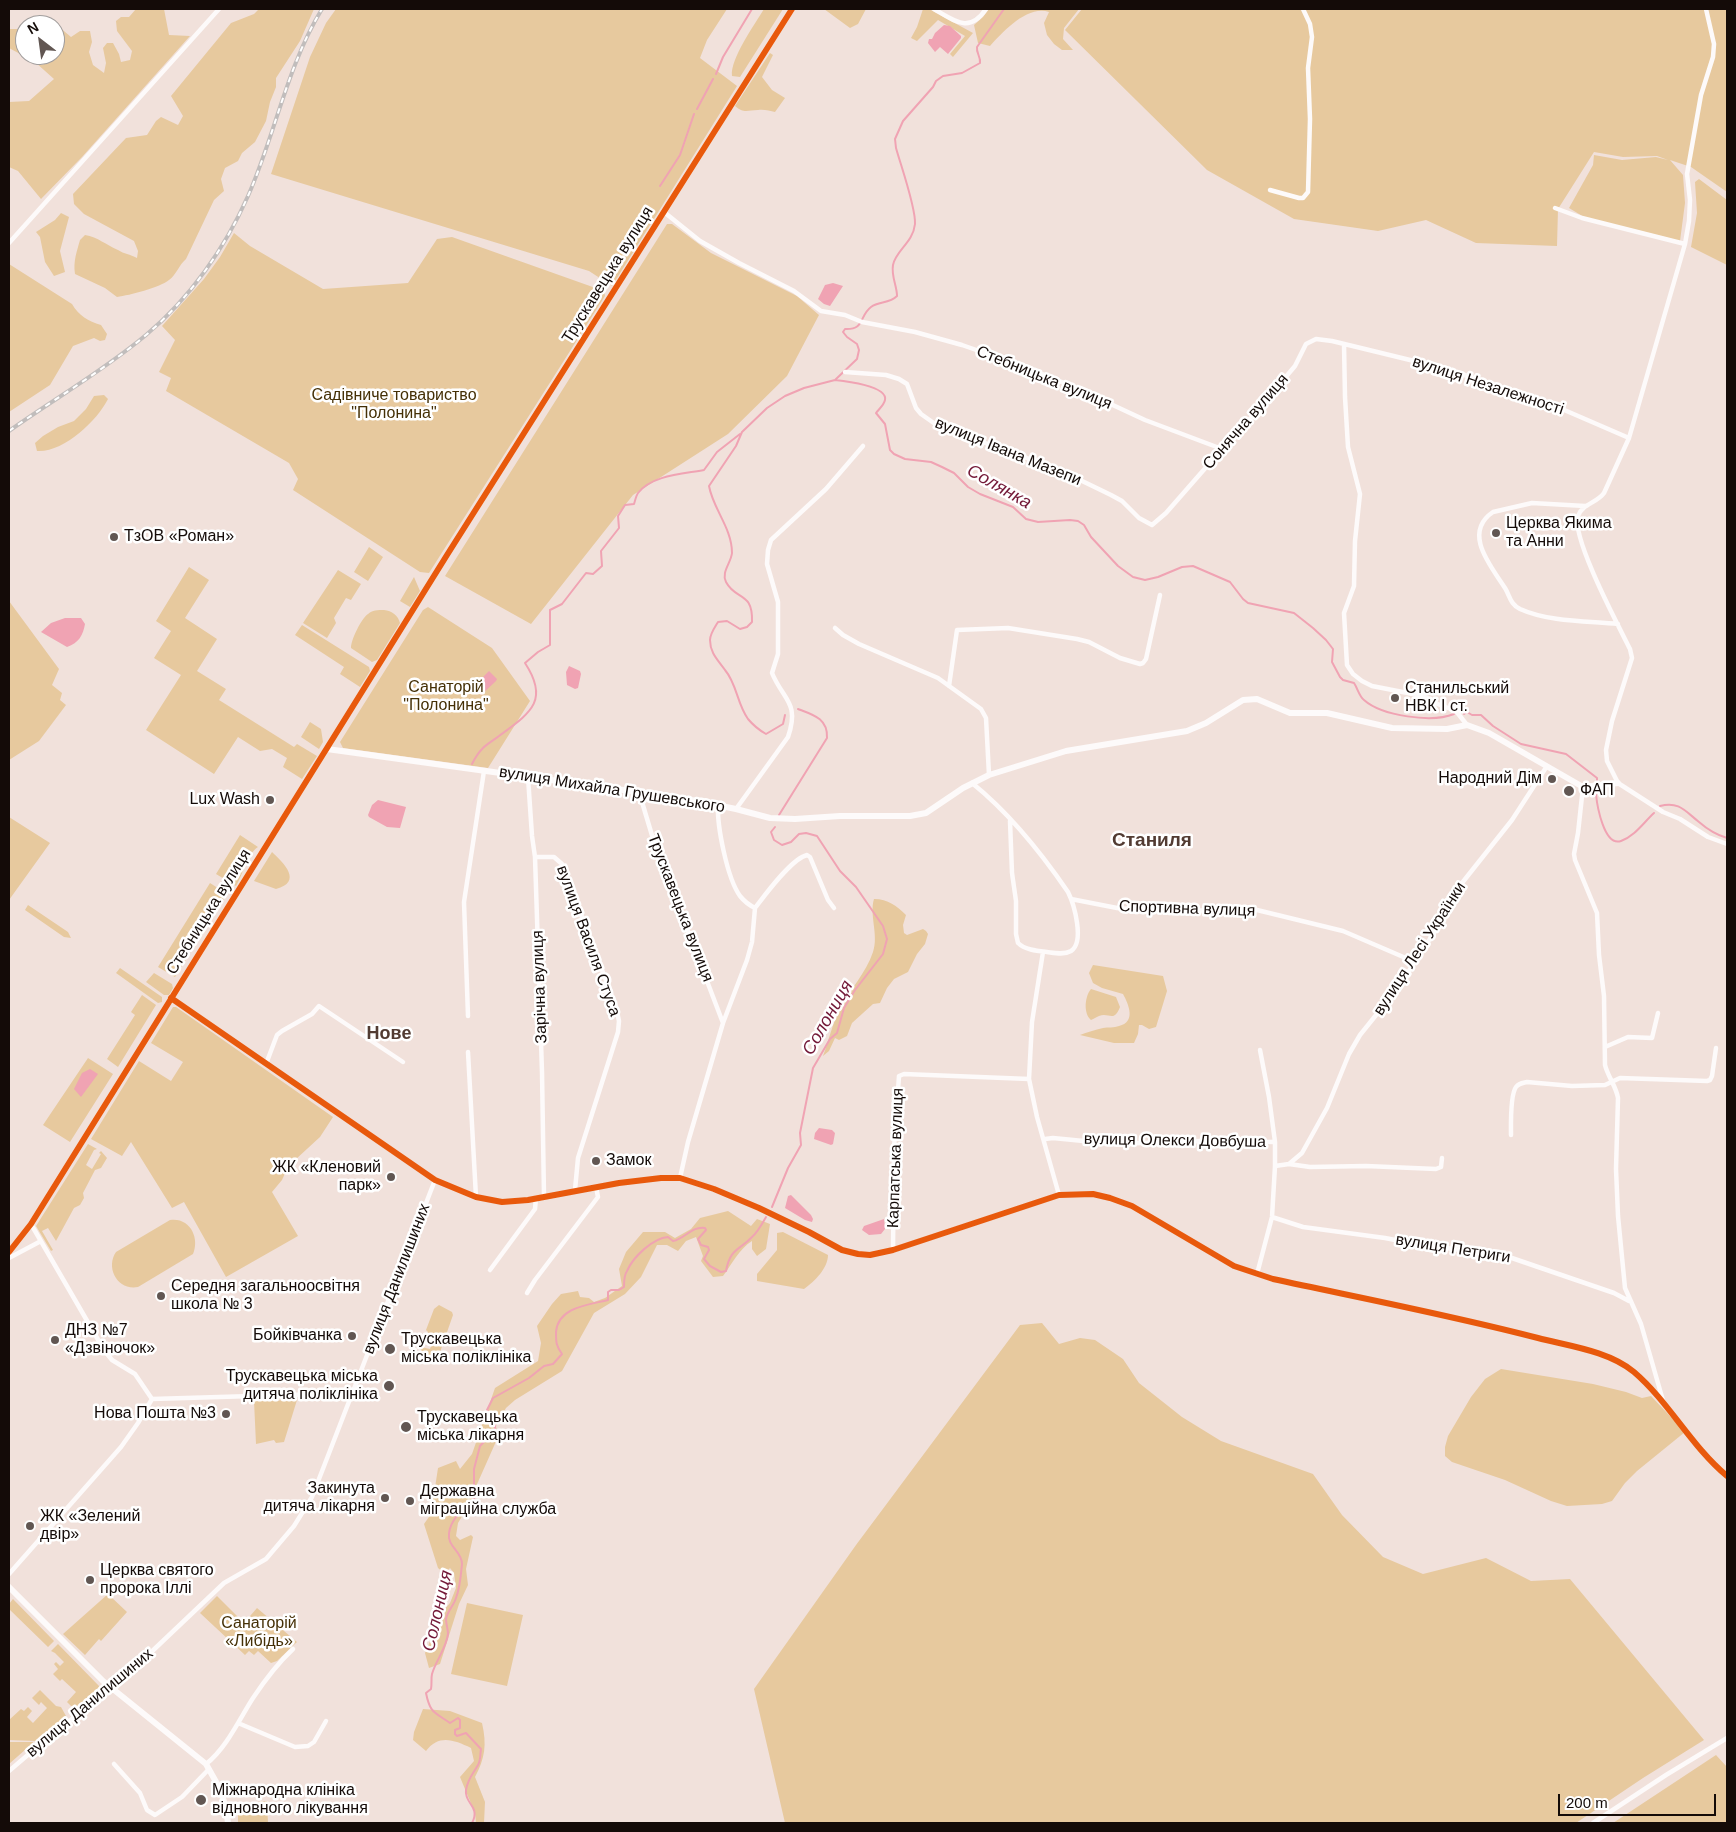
<!DOCTYPE html>
<meta charset="utf-8">
<style>
body{margin:0}
#map{position:relative;width:1736px;height:1832px;overflow:hidden;background:#f1e1db;font-family:Helvetica,sans-serif}
canvas{display:block}
.frame{position:absolute;inset:0;border:10px solid #140b08;pointer-events:none}
.north{position:absolute;left:15px;top:15px;width:50px;height:50px;box-sizing:border-box;background:#fff;border:1px solid #a19d9c;border-radius:50%;rotate:330deg;font-size:14px;font-weight:700;line-height:20px;text-align:center;color:#140b08}
.north::after{content:'';display:block;margin:auto;width:18px;height:22px;background:#615652;clip-path:polygon(50% 0,100% 100%,50% 72%,0 100%)}
.scale{position:absolute;left:1558px;top:1794px;width:158px;height:22px;box-sizing:border-box;border:2px solid #140b08;border-top:0;padding-left:6px;font-size:15px;line-height:18px;white-space:nowrap;color:#140b08;-webkit-text-stroke:4px #fff;paint-order:stroke}
</style>
<div id="map">
<canvas width="1736" height="1832"></canvas>
<div class="frame"></div>
<div class="north">N</div>
<div class="scale">200 m</div>
</div>
<script>
const context = document.querySelector('canvas').getContext('2d');
context.lineJoin = 'round';
function paint(path, color) {
  context.fillStyle = color;
  context.fill(path, 'evenodd');
}
function strokePath(path, color, width, dash) {
  context.strokeStyle = color;
  context.lineWidth = width;
  context.lineCap = dash ? 'butt' : 'round';
  context.setLineDash(dash || []);
  context.stroke(path);
}
function label(font, color, halo, rows, align = 'center') {
  context.font = font + ' Helvetica,sans-serif';
  context.lineWidth = 5;
  context.setLineDash([]);
  context.textBaseline = 'middle';
  context.strokeStyle = halo;
  context.fillStyle = color;
  for (const [text, x, y, turn = 0] of rows) {
    context.save();
    context.translate(x, y);
    context.rotate((+turn || 0) * Math.PI / 180);
    context.textAlign = isNaN(turn) ? turn : align;
    if (halo) context.strokeText(text, 0, 0);
    context.fillText(text, 0, 0);
    context.restore();
  }
}
const green = new Path2D(`
 M136,9H164L169,35L190,36L82,157L41,199L18,171L9,167V102L29,101L54,79L35,62L9,48V29H18L41,18L58,26L71,37L80,31H90L92,42L89,52L93,65L104,73L106,63L103,48L107,43H113L119,54L121,62L130,60L132,51L117,31L116,21L121,17H129ZM25,25H55V55H25Z
 M259,9H314L300,41L276,78V87L270,102L266,121L255,142L242,153L238,161L225,168L221,179L224,191L214,200L186,259C179,265 176,275 169,280C159,288 130,295 117,297L105,288L75,274C73,261 77,251 80,240L85,235C98,237 106,245 118,250C124,254 130,254 137,258L138,251L134,241L84,214L74,204L73,194L126,138L147,135L156,121L161,117L178,125L183,116L171,96L231,23L254,14Z
 M336,9H727L707,40L700,58L737,86L612,286L589,271L271,174L310,57L326,23Z
 M764,9H783L740,77L732,76C730,59 755,24 764,9Z
 M824,9H866L858,24L850,28Z
 M923,9H929L973,33L953,57L950,54L965,36L938,20L917,41L911,38L917,27Z
 M989,9H1079L1064,28L1063,39L1073,50H1062L1054,44L1047,35L1044,23L1049,12C1027,5 1003,32 990,46L978,43L974,25L983,17Z
 M1082,9H1727V192L1691,167L1670,160L1683,175L1685,203L1680,241L1584,217L1569,208L1593,165L1594,155L1622,160L1656,157L1668,160L1657,156L1623,157L1594,152L1558,209L1557,246L1476,243L1426,220L1378,231L1294,219L1207,170L1065,30Z
 M770,53L773,55L762,77L772,90L785,98L775,112C770,111 764,109 758,110C748,110 744,114 735,106Z
 M1699,179L1727,200V265L1691,247L1697,213L1695,182Z
 M61,213L69,217L60,251L65,272L54,276L45,262L40,237L36,232L55,220Z
 M667,224H672L711,253L797,296L819,315L787,376L728,434L633,495L531,624L445,576Z
 M234,233L250,246L323,289L408,283L437,239L452,237L604,291L605,296L429,573L420,572L293,490L298,479L289,463L166,391L171,378L159,372L175,340L162,326L204,279L220,257Z
 M9,264L72,304C79,316 88,321 101,325L107,334L105,340L100,341L94,338L73,346L50,385L9,412Z
 M104,395L108,399C97,421 63,453 37,451L35,443L43,436L58,427L74,421L86,409L94,396Z
 M369,547L383,557L368,581L354,572Z
 M189,567L209,580L185,618L217,639L197,671L226,689L219,700L294,747L297,744L317,756L302,779L283,767L287,758L272,749L260,751L238,737L214,774L146,730L181,675L154,658L171,631L156,621Z
 M338,570L361,584L351,600L346,598L334,618L336,623L327,638L303,623Z
 M414,577L420,591L410,607L400,601Z
 M9,601L59,669L52,685L62,693L60,700L66,705L39,741L9,760Z
 M428,607L492,648L530,701L488,768L343,748L340,742L423,610Z
 M384,610C392,611 398,615 400,623L377,660L372,662L351,648C351,640 361,619 368,614C372,610 378,610 384,610Z
 M302,625L369,667L370,671L360,687L340,674L344,667L295,635Z
 M310,722L321,729L323,742L319,749L301,737Z
 M9,817L50,843L9,900Z
 M240,835L258,847C246,855 244,873 236,886L216,874Z
 M272,852C284,863 303,882 276,889L254,881Z
 M210,883L227,894L175,977L158,967Z
 M874,899C888,899 897,906 906,915L903,925L904,933L907,935L923,929L926,931L928,934L925,944L917,954L908,972L894,979L887,988L880,1003L873,1004L852,1023L847,1036L839,1040L835,1038L829,1051L823,1056C829,1040 832,1024 840,1009C850,989 866,973 873,952C879,935 869,915 874,899Z
 M28,905L68,932L71,938L64,937L25,910Z
 M1093,965L1163,976L1167,991L1156,1027L1149,1029L1142,1025H1139L1138,1034L1134,1043H1114L1080,1035C1087,1032 1095,1030 1103,1028C1108,1027 1114,1028 1119,1026C1136,1022 1129,1005 1123,994L1102,988L1093,983L1089,973Z
 M120,968L162,997V1002L158,1003L116,973Z
 M154,973L172,984L173,988L169,995H164L146,982Z
 M1091,989L1116,997L1120,1007C1114,1023 1109,1012 1099,1016C1096,1017 1094,1019 1091,1020C1083,1013 1085,996 1091,989Z
 M142,995L156,1005L118,1067L107,1059L135,1015L131,1012Z
 M173,1007H176L333,1117L320,1137L295,1160L287,1169L282,1180L272,1192L298,1236L226,1277L184,1202L172,1208L131,1142L122,1156L91,1139L139,1061L171,1081L183,1062L151,1043Z
 M88,1058L113,1074L70,1142L43,1125Z
 M88,1144L97,1149L94,1150L86,1165L92,1169L101,1154L99,1153L101,1151L107,1158L101,1168L95,1170L83,1193L84,1198L80,1205L74,1208L56,1241L48,1228L42,1231L53,1250L51,1251L36,1226Z
 M728,1211L751,1226L757,1219L770,1224L766,1249L757,1256L752,1249V1241C739,1249 732,1264 723,1276L713,1277L701,1261L703,1256L696,1237L686,1241L678,1251L667,1245H657L641,1277L625,1294L594,1313L562,1371L515,1400L506,1408L496,1426L498,1437L474,1491L475,1495L458,1523L456,1536L460,1540L471,1535L473,1537L466,1569L468,1585L459,1604L440,1664L429,1668L425,1653L443,1611L450,1603L456,1588L454,1573L450,1568L446,1573H444L438,1568L424,1524L431,1514L438,1468L456,1461L460,1469L472,1454L495,1388L538,1361L541,1343L537,1326L552,1304L561,1294L578,1291L580,1297L589,1298L594,1302L605,1298L622,1286L619,1269L626,1252L643,1232H665L675,1238L691,1229L700,1218Z
 M170,1220C190,1217 200,1238 193,1254L138,1287C118,1291 105,1268 116,1252Z
 M783,1232L828,1255C828,1268 815,1281 804,1289L757,1281V1274L777,1250V1233Z
 M439,1305L452,1312L453,1315L439,1355L432,1359L427,1358L420,1349L421,1347L430,1349L432,1343L425,1340L428,1332L426,1330L434,1309Z
 M1042,1323L1059,1344L1080,1338L1095,1340L1123,1359L1139,1383L1182,1417L1221,1441L1313,1474L1342,1515L1383,1557L1423,1574L1486,1558L1531,1581L1570,1579L1704,1740L1643,1778L1576,1823H785L754,1689L856,1545L1020,1325Z
 M1501,1369L1593,1384L1626,1392L1642,1398L1651,1396L1685,1432L1637,1471L1625,1483L1612,1501L1602,1504L1567,1506L1551,1501L1505,1480L1452,1462L1445,1456V1447L1448,1436L1471,1397L1485,1379Z
 M297,1400L284,1442L276,1443L274,1440L256,1444L254,1401Z
 M108,1594L127,1612L101,1641L99,1639L85,1655L63,1634Z
 M217,1596L244,1623L257,1608L297,1642L277,1661L271,1663L258,1651L254,1655L249,1651L245,1655L200,1613Z
 M13,1599L54,1641L48,1647L9,1609V1604Z
 M467,1603L523,1615L507,1686L451,1674Z
 M58,1644L99,1686L100,1691L80,1706H71L67,1702L76,1692L62,1679L60,1681L53,1674L58,1669L54,1664L56,1662L60,1666L64,1662L55,1653L51,1651Z
 M40,1690L56,1706L61,1707L66,1716L36,1741L9,1740V1720L21,1709L24,1711L28,1707L32,1711L27,1717L33,1723L47,1708L41,1702L39,1705L32,1698Z
 M423,1709L450,1711L482,1723C487,1745 485,1758 475,1777L485,1802L484,1823H476L475,1813L460,1777L474,1761L471,1748C454,1740 439,1734 426,1751L413,1740L414,1732Z
 M9,1742H34L9,1764Z
 M1716,1755L1727,1767V1823H1613Z
 M267,1801L268,1823H238V1804Z`);
const water = new Path2D(`
 M944,25L950,26L961,36V38L948,54L940,47L935,52L928,43L929,39H932L935,33Z
 M833,283L843,286L830,306L824,304L818,299L825,285Z
 M65,618H81L85,624C83,635 79,643 67,647L41,632L51,623Z
 M569,666L580,671L581,674L578,688L575,689L567,685L566,672Z
 M489,671L497,679L496,681L481,695L474,686Z
 M378,800L406,807L400,828L387,827L369,817L368,815L372,805Z
 M90,1069L98,1074L81,1097L74,1089L82,1073Z
 M819,1128L832,1130L835,1133L833,1144L831,1145L814,1139L815,1133Z
 M791,1195L811,1215L813,1219L812,1222L805,1220L785,1208L788,1196Z
 M884,1219L885,1229L881,1234L869,1235L862,1230L864,1226Z`);
const stream = new Path2D(`
 M1053,9H1054
 M716,74L723,57L752,9
 M697,109L713,79
 M660,186L680,155L694,114
 M835,380C845,381 888,386 885,400C884,405 879,409 876,413L885,424L890,450L894,454L905,459L931,462L942,467L954,473L968,487L980,494L1013,507L1026,519L1038,522L1070,520L1078,521L1084,525L1091,537L1118,566L1133,577L1145,580L1158,577L1182,567L1193,566L1230,582L1243,599L1248,603L1294,613L1313,628L1326,640L1333,649L1332,662L1340,677L1343,680L1354,683C1358,689 1359,696 1364,700C1382,716 1432,723 1454,714
 M1464,714L1467,712L1472,715H1481L1493,726L1521,744L1566,754L1597,778V783
 M785,715L783,724L766,734C759,730 753,725 748,719C737,704 737,684 725,670C718,660 710,653 710,640C710,634 715,627 718,622L727,621L740,629L747,627L752,622C753,591 736,601 726,582C721,572 731,563 732,553C732,528 713,509 709,486L736,446L742,432L767,408L785,396L804,388L835,380L857,359L859,350L857,344L847,337L843,332L845,329C865,330 859,316 871,307C879,301 889,304 897,296C897,286 891,276 893,265C896,250 913,243 915,224C916,208 901,166 896,148L895,139L903,121L933,87L936,81L943,76L962,73L980,63C981,57 976,53 977,47L1004,9
 M472,764C475,758 479,752 483,748C488,743 494,740 499,736C530,713 550,701 525,663L538,652L550,645V610L562,604L586,573L593,574L602,566L601,551L619,528L618,516L625,505L634,504C635,501 636,496 638,493C652,475 683,474 704,470L717,452L740,434
 M1596,794C1597,805 1604,847 1621,841C1635,836 1644,822 1654,813
 M1660,806C1679,801 1685,811 1699,822C1707,829 1717,835 1727,838
 M779,815L827,738C828,719 814,715 798,709
 M772,1207L788,1168L801,1145L800,1133L813,1068L830,1039L837,1033L844,1008L855,990L883,954L887,939L883,926L856,887L840,871L817,836L806,833L799,834L791,842L782,845L774,840L771,832L775,827
 M472,1823C481,1806 464,1804 466,1790C468,1778 473,1774 478,1765C481,1760 480,1754 481,1749L466,1733L457,1736L455,1734V1730L460,1728V1720L458,1718L450,1723C434,1712 430,1713 426,1693L431,1689C432,1684 431,1678 432,1674C436,1660 446,1649 448,1634C448,1629 446,1624 446,1619C447,1612 454,1605 456,1598C460,1588 461,1574 462,1564C462,1551 447,1547 449,1533C451,1518 464,1509 474,1499V1469L480,1446L495,1430V1421L487,1410L493,1398L529,1378L544,1366L553,1364L562,1354C556,1346 556,1342 556,1332C558,1307 588,1305 608,1300V1292L611,1290H619L624,1287C624,1282 624,1275 627,1271C633,1257 653,1238 668,1237L673,1241C685,1239 691,1226 705,1228L706,1230L698,1239L701,1245L708,1247L709,1250L704,1259L710,1266L721,1272L726,1271C730,1248 740,1250 752,1237C758,1232 762,1224 766,1217`);
const street = new Path2D(`
 M934,9C955,21 969,34 986,9
 M1706,9L1714,44L1713,57L1701,95L1687,174L1690,200L1689,221L1685,244L1629,438L1604,493C1597,503 1582,504 1578,516C1571,537 1618,625 1630,649L1632,658L1612,721L1606,750L1607,761L1618,783L1663,812L1680,819L1708,837L1727,844
 M1270,190L1299,198H1303L1308,192L1310,119L1308,68L1312,37L1310,24L1303,9
 M1555,208L1582,218L1685,244
 M664,212L700,241L739,263L794,291L821,311L845,315L862,322L915,332L962,345L1025,367L1074,387L1145,420L1222,449
 M9,243L219,9
 M1344,344L1345,397L1348,447L1360,494L1355,541L1354,586L1344,613L1347,665L1353,674L1362,681L1372,686L1423,696L1435,703L1456,711L1467,725
 M845,372L886,375L899,379L907,384L916,408L921,414L938,426L1049,466L1078,479L1111,495L1122,501L1139,518L1152,525L1166,513L1222,449L1229,444L1295,366L1306,344L1316,339L1332,341L1447,369L1555,406L1629,438
 M1585,506L1532,503L1493,512C1462,533 1491,566 1505,588C1510,596 1510,604 1520,609C1549,622 1586,621 1618,624
 M835,628L843,635L859,644L938,678L981,709L986,718L989,775
 M949,686L957,630L1008,628L1077,639L1089,642L1120,658L1140,664L1143,663L1146,659L1160,595
 M528,777L532,836L535,857L542,1072L544,1197
 M972,783C1008,812 1042,854 1068,892C1074,904 1085,942 1071,951C1064,955 1055,953 1047,952C1038,951 1025,950 1018,943L1016,934V901L1012,873L1010,821
 M1583,787L1578,833L1574,854L1575,860L1597,913L1599,955L1604,996L1605,1065C1608,1077 1616,1086 1618,1098L1616,1169L1618,1216L1625,1288L1641,1324L1664,1404
 M639,792L654,842L723,1023L688,1142L680,1178
 M718,805C717,826 727,878 740,896C744,901 749,905 755,908L752,942L747,960L723,1023
 M736,809L788,737C800,702 783,700 772,673L778,654V602L767,564L768,550L771,540L826,489L863,446
 M535,857H554L562,864L616,1007L619,1021L618,1032L578,1158L575,1190
 M1071,899L1117,908L1157,911L1257,910L1343,931L1415,962
 M755,908C765,895 791,859 807,855L810,857L828,900L834,908
 M1043,952L1032,1022L1029,1079L1037,1117L1059,1195
 M171,998L435,1180L476,1197L502,1202L528,1200L619,1183L661,1178H680L714,1189L759,1208L809,1232L842,1250L858,1254L870,1255L893,1250L1059,1195L1093,1194L1110,1198L1132,1206L1234,1266L1273,1279C1361,1298 1450,1315 1538,1338C1569,1346 1609,1351 1634,1372C1669,1402 1691,1446 1727,1476
 M468,1016L464,902L484,771
 M1605,1047L1628,1037L1652,1038L1658,1013
 M468,1052L476,1197
 M266,1064L277,1035L282,1031L312,1014L319,1006L403,1062
 M1511,1135C1511,1124 1510,1095 1516,1087C1519,1083 1523,1083 1527,1082L1572,1086L1605,1085L1620,1078L1707,1081L1710,1080L1712,1076L1716,1048
 M1045,1139L1053,1138L1114,1144L1201,1141L1275,1142
 M1289,1164L1310,1167L1366,1166L1436,1169L1441,1167L1442,1158
 M1275,1166L1289,1164L1302,1153L1327,1108L1349,1054L1360,1035L1397,989L1443,919L1462,883L1512,820L1547,766
 M1272,1217L1303,1227L1385,1238L1416,1244L1506,1256L1614,1293L1629,1301
 M31,1224L104,1350L112,1360L135,1374L152,1399
 M893,1250L894,1148L899,1076L904,1074L1029,1079
 M9,1258L41,1241
 M490,1270L535,1209L536,1198
 M1257,1274L1272,1217L1275,1166V1142L1269,1097L1260,1050
 M527,1293L535,1280L598,1197L596,1187
 M9,1574L121,1447L138,1423L152,1399L353,1393
 M238,1723L295,1747L308,1746L314,1742L326,1721
 M114,1764L140,1793L147,1810L155,1815L182,1797L209,1769
 M206,1764C226,1749 240,1718 253,1698C265,1680 278,1663 293,1649
 M9,1771L43,1742L126,1676L224,1583L266,1559L294,1526L312,1497L435,1180
 M1593,1823L1666,1775L1727,1738`);
const secondary = new Path2D(`
 M327,749L681,798L736,809L770,818L795,819L840,816H910L926,813L963,788L989,775L1066,751L1187,731L1206,723L1243,700L1257,699L1290,713H1327L1392,728L1447,729L1467,725L1489,733L1583,787L1618,783
 M9,1252L31,1224L447,555L792,9
 M9,1587L103,1681L206,1764L220,1789L226,1808L228,1823`);
const rail = new Path2D(`
 M9,431C54,399 103,371 146,335C190,298 225,248 248,196C275,135 287,66 322,9`);
const cycleway = new Path2D(`
 M171,998L435,1180L476,1197L502,1202L528,1200L619,1183L661,1178H680L714,1189L759,1208L809,1232L842,1250L858,1254L870,1255L893,1250L1059,1195L1093,1194L1110,1198L1132,1206L1234,1266L1273,1279C1361,1298 1450,1315 1538,1338C1569,1346 1609,1351 1634,1372C1669,1402 1691,1446 1727,1476
 M9,1252L31,1224L447,555L792,9`);
const markers = [
 [1496,533,5,"#615652"],
 [114,537,5,"#615652"],
 [1395,698,5,"#615652"],
 [1552,779,5,"#615652"],
 [1569,791,6,"#615652"],
 [270,800,5,"#615652"],
 [596,1161,5,"#615652"],
 [391,1177,5,"#615652"],
 [161,1296,5,"#615652"],
 [352,1336,5,"#615652"],
 [55,1340,5,"#615652"],
 [390,1349,6,"#615652"],
 [389,1386,6,"#615652"],
 [226,1414,5,"#615652"],
 [406,1427,6,"#615652"],
 [385,1498,5,"#615652"],
 [410,1501,5,"#615652"],
 [30,1526,5,"#615652"],
 [90,1580,5,"#615652"],
 [201,1800,6,"#615652"]
];
const streetNames = [
 ["Трускавецька вулиця",608,275,-58],
 ["Стебницька вулиця",1044,378,22],
 ["вулиця Незалежності",1488,386,18],
 ["Сонячна вулиця",1246,422,-49],
 ["вулиця Івана Мазепи",1008,452,22],
 ["вулиця Михайла Грушевського",612,790,9],
 ["Трускавецька вулиця",680,908,69],
 ["Спортивна вулиця",1187,909,2],
 ["Стебницька вулиця",209,912,-58],
 ["вулиця Василя Стуса",588,941,70],
 ["вулиця Лесі Українки",1420,949,-57],
 ["Зарічна вулиця",540,987,-92],
 ["вулиця Олекси Довбуша",1175,1141,1],
 ["Карпатська вулиця",896,1158,-88],
 ["вулиця Петриги",1453,1249,9],
 ["вулиця Данилишиних",397,1279,-69],
 ["вулиця Данилишиних",90,1703,-40]
];
const parkNames = [
 ["Садівниче товариство",394,396],
 ["\"Полонина\"",394,414],
 ["Санаторій",446,688],
 ["\"Полонина\"",446,706],
 ["Санаторій",259,1624],
 ["«Либідь»",259,1642]
];
const poiNames = [
 ["Церква Якима",1506,524],
 ["та Анни",1506,542],
 ["ТзОВ «Роман»",124,537],
 ["Станильський",1405,689],
 ["НВК І ст.",1405,707],
 ["Народний Дім",1542,779,"right"],
 ["ФАП",1580,791],
 ["Lux Wash",260,800,"right"],
 ["Замок",606,1161],
 ["ЖК «Кленовий",381,1168,"right"],
 ["парк»",381,1186,"right"],
 ["Середня загальноосвітня",171,1287],
 ["школа № 3",171,1305],
 ["ДНЗ №7",65,1331],
 ["«Дзвіночок»",65,1349],
 ["Бойківчанка",342,1336,"right"],
 ["Трускавецька",401,1340],
 ["міська поліклініка",401,1358],
 ["Трускавецька міська",378,1377,"right"],
 ["дитяча поліклініка",378,1395,"right"],
 ["Нова Пошта №3",216,1414,"right"],
 ["Трускавецька",417,1418],
 ["міська лікарня",417,1436],
 ["Закинута",375,1489,"right"],
 ["дитяча лікарня",375,1507,"right"],
 ["Державна",420,1492],
 ["міграційна служба",420,1510],
 ["ЖК «Зелений",40,1517],
 ["двір»",40,1535],
 ["Церква святого",100,1571],
 ["пророка Іллі",100,1589],
 ["Міжнародна клініка",212,1791],
 ["відновного лікування",212,1809]
];
const waterNames = [
 ["Солянка",999,487,30],
 ["Солониця",828,1018,-60],
 ["Солониця",438,1611,-77]
];
const neighbourhoodNames = [
 ["Нове",389,1034]
];
const quarterNames = [
 ["Станиля",1152,841]
];
paint(green, '#e7c99e');
paint(water, '#f0a3b3');
strokePath(stream, '#f0a3b3', 2);
strokePath(street, '#fdfafa', 4.5);
strokePath(secondary, '#fdfafa', 6);
strokePath(rail, '#c1bdbc', 4);
strokePath(rail, '#fff', 2, [5.5]);
strokePath(cycleway, '#e8590c', 6);
for (const [x, y, r, color] of markers) {
  const dot = new Path2D();
  dot.arc(x, y, r, 0, 2 * Math.PI);
  context.fillStyle = color;
  context.fill(dot);
  strokePath(dot, '#fff', 2);
}
label('16px', '#140b08', '#fff', streetNames);
label('16px', '#453006', '#fff', parkNames);
label('16px', '#140b08', '#fff', poiNames, 'left');
label('italic 18px', '#731938', '#fff', waterNames);
label('bold 18px', '#523b32', '#fff', neighbourhoodNames);
label('bold 19px', '#523b32', '#fff', quarterNames);
</script>
